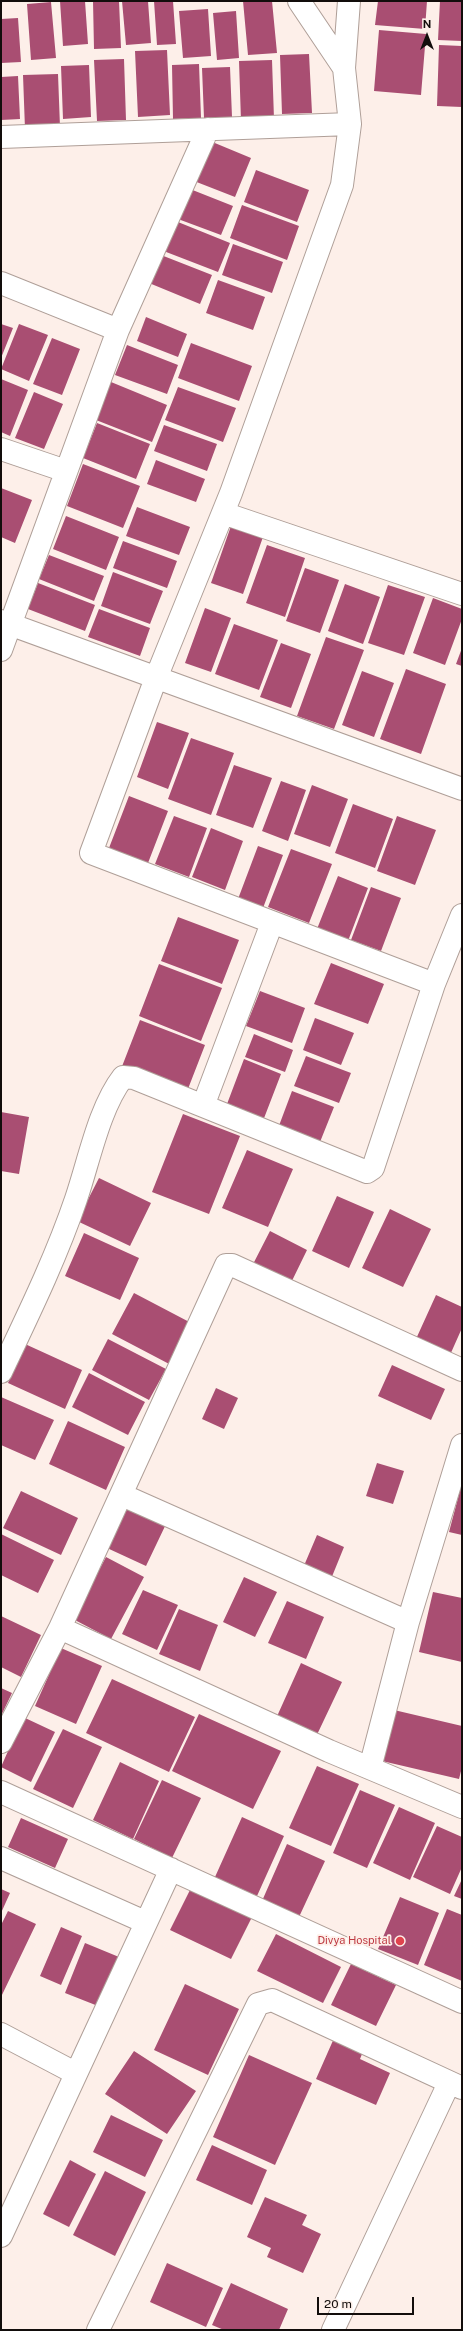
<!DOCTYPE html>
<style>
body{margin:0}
#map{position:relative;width:463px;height:2331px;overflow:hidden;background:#fdefe9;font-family:"Public Sans",sans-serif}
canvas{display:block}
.frame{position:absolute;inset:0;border:2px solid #120d0b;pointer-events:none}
.north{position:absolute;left:407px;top:16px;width:40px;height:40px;-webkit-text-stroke:3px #fdefe9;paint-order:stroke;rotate:0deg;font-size:11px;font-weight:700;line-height:16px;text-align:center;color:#120d0b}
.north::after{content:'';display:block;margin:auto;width:14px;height:18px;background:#120d0b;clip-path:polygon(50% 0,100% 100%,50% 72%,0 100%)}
.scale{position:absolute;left:317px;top:2297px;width:97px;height:18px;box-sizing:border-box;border:2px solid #120d0b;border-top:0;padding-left:5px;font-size:12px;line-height:14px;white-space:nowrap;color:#120d0b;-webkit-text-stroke:3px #fdefe9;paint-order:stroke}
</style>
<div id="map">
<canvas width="463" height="2331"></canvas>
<div class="frame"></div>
<div class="north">N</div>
<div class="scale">20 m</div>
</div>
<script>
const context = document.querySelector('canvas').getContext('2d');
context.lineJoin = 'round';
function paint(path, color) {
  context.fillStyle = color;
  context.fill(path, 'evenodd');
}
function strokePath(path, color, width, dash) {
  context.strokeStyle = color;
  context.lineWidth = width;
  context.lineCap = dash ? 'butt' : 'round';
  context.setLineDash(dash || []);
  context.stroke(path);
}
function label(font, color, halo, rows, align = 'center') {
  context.font = font + ' "Public Sans",sans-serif';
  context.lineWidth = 3.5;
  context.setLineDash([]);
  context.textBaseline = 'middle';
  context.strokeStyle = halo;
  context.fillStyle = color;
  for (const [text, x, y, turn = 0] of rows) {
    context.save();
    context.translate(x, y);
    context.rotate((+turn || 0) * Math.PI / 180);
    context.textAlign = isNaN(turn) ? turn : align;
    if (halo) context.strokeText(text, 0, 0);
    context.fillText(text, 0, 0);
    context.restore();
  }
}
const building = new Path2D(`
 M60,1H85L88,44L63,46Z
 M93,1H119L121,48L94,49Z
 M122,1H148L151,43L126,45Z
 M154,1H173L176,44L157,45Z
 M243,1H272L277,53L248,55Z
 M378,1H427L425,29L375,25Z
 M440,1H462V41L438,40Z
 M51,2L56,58L31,60L27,4Z
 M208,9L211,56L183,58L179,11Z
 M236,11L239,58L217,60L213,13Z
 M18,18L21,62L1,63V19Z
 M379,30L426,34L421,95L374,91Z
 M439,45L462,46V107L437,106Z
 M167,50L170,115L138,117L135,51Z
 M309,54L312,113L282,114L280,55Z
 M124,59L126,120L97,121L94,60Z
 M272,60L274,119L241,121L239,61Z
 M199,64L201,118L173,119L172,65Z
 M89,65L91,117L63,119L61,66Z
 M230,67L232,117L204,118L202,68Z
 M58,74L60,127L25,129L23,75Z
 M18,76L20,119L1,120V77Z
 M210,141L251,158L235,197L194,181Z
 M256,170L309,190L297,222L244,202Z
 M190,189L233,206L221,235L178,219Z
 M242,205L299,226L287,260L230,238Z
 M173,220L230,243L218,272L161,250Z
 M233,244L283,262L272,293L222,275Z
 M161,255L212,275L200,304L149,283Z
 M218,280L265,297L253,330L206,313Z
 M146,317L187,334L178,357L137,341Z
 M1,324L13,328L1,358Z
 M19,324L48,335L29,381L1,369Z
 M52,338L80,349L62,395L33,384Z
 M191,343L252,366L239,401L178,378Z
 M127,345L178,365L167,394L115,375Z
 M1,379L28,390L10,436L1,432Z
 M111,382L167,405L152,442L96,420Z
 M178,387L236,408L223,442L165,420Z
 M34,392L63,404L44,449L15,438Z
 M97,423L150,444L136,479L83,458Z
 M164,425L217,444L207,471L154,451Z
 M156,460L205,479L196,502L147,484Z
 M83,464L140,486L123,528L67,506Z
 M1,488L32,500L15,543L1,537Z
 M137,507L190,527L179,555L126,536Z
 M66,516L119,537L106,570L53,549Z
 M231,526L263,537L243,594L211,583Z
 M123,541L177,561L167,588L113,568Z
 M267,545L305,558L285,617L246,603Z
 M49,555L104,576L94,601L39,579Z
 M305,568L339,580L320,633L286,621Z
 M113,572L163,591L150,624L101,606Z
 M38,583L95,605L85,631L28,609Z
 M345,584L380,597L363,644L328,631Z
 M388,585L425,597L404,655L368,643Z
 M433,598L462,609V619L445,665L413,653Z
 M205,608L231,618L211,672L185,663Z
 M99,609L150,628L140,656L88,637Z
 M234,624L278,640L259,690L215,674Z
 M326,637L364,650L334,729L297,716Z
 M281,643L311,654L291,708L260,697Z
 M462,648V666L456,664Z
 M406,669L446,684L421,754L380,739Z
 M362,671L394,683L374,737L342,725Z
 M157,722L189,733L168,789L137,777Z
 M191,738L234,753L211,815L168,799Z
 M234,765L272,778L253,828L216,815Z
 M281,781L306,790L288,841L262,831Z
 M312,785L348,799L330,847L294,834Z
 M129,796L168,811L148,863L109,848Z
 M353,804L393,819L375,868L335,853Z
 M174,816L207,828L189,877L155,864Z
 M397,816L436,830L415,885L377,871Z
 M211,828L243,841L225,890L192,877Z
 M258,846L283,855L263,908L238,899Z
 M291,849L332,864L309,923L268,907Z
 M338,876L368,888L348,941L317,929Z
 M371,887L401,898L381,951L351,940Z
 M178,917L239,940L222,984L161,961Z
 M331,963L384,984L368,1024L314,1004Z
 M159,964L222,988L201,1041L139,1016Z
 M260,991L305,1008L292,1043L246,1026Z
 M315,1018L354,1033L341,1065L303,1050Z
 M140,1020L205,1045L186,1094L121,1069Z
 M254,1034L293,1050L285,1072L245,1057Z
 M306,1056L351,1073L339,1103L294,1086Z
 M244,1059L281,1074L261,1126L224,1112Z
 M292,1091L334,1107L318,1147L277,1131Z
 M1,1112L29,1117L19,1174L1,1171Z
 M183,1114L240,1136L209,1214L152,1192Z
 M247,1150L293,1169L268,1227L222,1208Z
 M99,1178L151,1203L130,1246L77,1221Z
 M337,1196L374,1212L349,1268L312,1251Z
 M390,1209L431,1229L403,1287L362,1268Z
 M270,1231L307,1250L288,1289L250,1270Z
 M84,1233L139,1258L120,1300L65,1276Z
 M134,1293L195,1325L173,1366L112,1334Z
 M436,1295L462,1307V1328L450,1355L416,1339Z
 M108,1339L166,1369L149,1400L92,1370Z
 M25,1344L82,1370L65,1409L8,1383Z
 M392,1365L445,1389L431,1420L378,1396Z
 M89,1373L145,1402L128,1435L72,1407Z
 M216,1388L238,1398L224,1429L202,1419Z
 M1,1397L54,1420L35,1460L1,1445Z
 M68,1421L125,1447L106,1490L49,1464Z
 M377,1463L404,1471L393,1504L366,1496Z
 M462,1483V1535L449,1532Z
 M21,1491L78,1518L61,1555L3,1528Z
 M128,1504L167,1522L146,1566L107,1548Z
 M1,1534L54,1560L38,1593L1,1575Z
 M317,1535L344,1547L331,1579L303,1568Z
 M106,1557L144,1577L111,1639L73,1619Z
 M244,1577L277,1592L255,1637L223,1622Z
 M143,1590L178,1605L157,1650L122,1634Z
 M433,1592L462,1598V1662L419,1652Z
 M287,1601L324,1617L306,1659L268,1643Z
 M179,1609L218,1625L200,1671L159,1654Z
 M1,1616L41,1635L21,1677L1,1667Z
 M61,1648L102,1666L76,1724L35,1706Z
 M301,1663L342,1682L314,1741L274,1723Z
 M112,1679L195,1717L169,1772L86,1733Z
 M1,1688L12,1693L1,1716Z
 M394,1710L462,1726V1767L459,1779L382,1761Z
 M199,1714L281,1751L253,1809L172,1771Z
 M23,1717L55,1732L31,1782L1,1767Z
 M63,1729L102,1747L73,1808L33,1789Z
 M120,1762L159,1781L133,1839L93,1820Z
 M317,1766L359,1784L331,1846L289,1828Z
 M162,1780L201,1798L172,1858L134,1839Z
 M360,1790L395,1805L367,1868L333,1853Z
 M399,1807L435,1823L410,1880L373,1863Z
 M242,1817L284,1836L257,1896L215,1877Z
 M21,1818L68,1839L55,1868L8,1847Z
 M437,1826L462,1837V1867L450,1894L413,1877Z
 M287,1844L325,1861L299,1917L262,1901Z
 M462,1879V1899L454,1896Z
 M193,1884L254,1913L231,1959L170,1930Z
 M1,1889L10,1893L1,1913Z
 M400,1897L439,1913L418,1965L378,1949Z
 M447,1909L462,1915V1981L424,1965Z
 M8,1911L36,1924L1,1997V1925Z
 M61,1927L82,1936L61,1985L40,1976Z
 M276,1934L341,1967L323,2003L257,1971Z
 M85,1943L119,1957L98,2006L65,1993Z
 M351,1964L396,1985L376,2026L331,2005Z
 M185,1984L239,2009L208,2075L154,2050Z
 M335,2036L364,2049L360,2059L390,2073L376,2105L316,2079Z
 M134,2051L196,2091L167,2134L105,2094Z
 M249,2055L312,2083L275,2165L213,2137Z
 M111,2115L163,2140L145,2177L93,2152Z
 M212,2145L267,2170L252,2205L196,2180Z
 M70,2160L96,2174L69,2227L43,2214Z
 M105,2171L146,2192L115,2256L73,2235Z
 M265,2197L307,2215L302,2225L321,2234L303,2273L267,2257L271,2248L247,2237Z
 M167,2263L223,2288L206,2327L150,2302Z
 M231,2283L288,2309L279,2330H224L212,2325Z`);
const minor = new Path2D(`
 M299,1L344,68L350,124L342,185L231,493L156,678L91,853L434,984
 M344,68L349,1
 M1,137L350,124
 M1,283L118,330
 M1,449L66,471
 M223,513L462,594
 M1,621L462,789
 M1,650L118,330L208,129
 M203,1106L272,923
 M1,1372C28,1315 56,1258 76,1199C89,1161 99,1108 123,1077L134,1078L367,1172L373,1168L434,984L462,915
 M122,1495L408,1622
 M60,1628L329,1751L462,1807
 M1,1742L60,1628L226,1265H232L462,1370
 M370,1768L408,1622L462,1445
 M1,1792L462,2002
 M1,1858L145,1922
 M1,2034L75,2073
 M1,2236L171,1869
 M98,2330L258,2004L272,2000L462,2088
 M333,2330L449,2083`);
const markers = [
 [400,1941,5,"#e0444e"]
];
const healthNames = [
 ["Divya Hospital",391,1941]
];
paint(building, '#a94e72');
strokePath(minor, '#af9f98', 24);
strokePath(minor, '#fff', 22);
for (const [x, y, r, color] of markers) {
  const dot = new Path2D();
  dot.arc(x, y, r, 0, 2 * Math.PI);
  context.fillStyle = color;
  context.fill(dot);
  strokePath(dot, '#fdefe9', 1.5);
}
label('11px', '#be3a42', '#fdefe9', healthNames, 'right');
</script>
